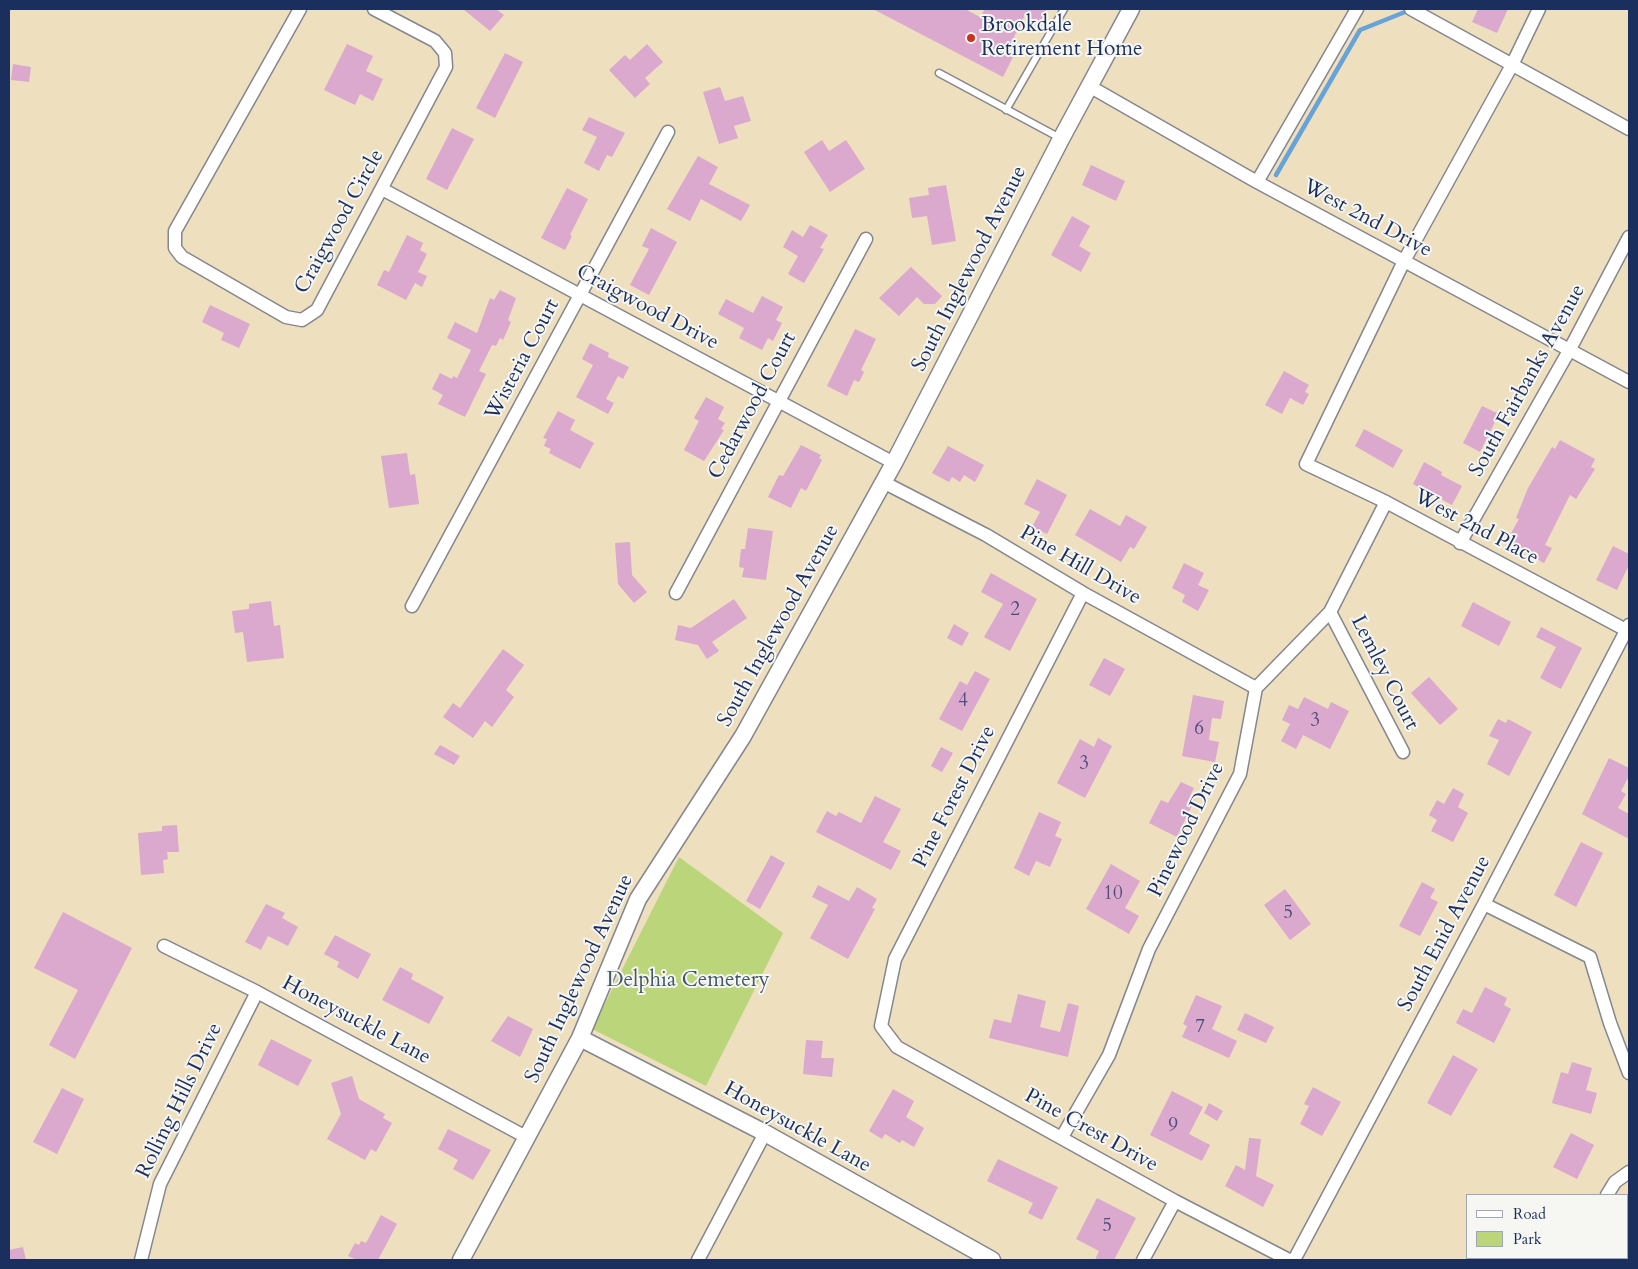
<!DOCTYPE html>
<style>
body{margin:0}
#map{position:relative;width:1638px;height:1269px;overflow:hidden;background:#eedfbf;font-family:Cardo,serif}
canvas{display:block}
.frame{position:absolute;inset:0;border:10px solid #1b2f5e;pointer-events:none}
.legend{position:absolute;left:1466px;top:1194px;width:162px;height:65px;box-sizing:border-box;background:#f6f6f2;border:1px solid #9ea6b7;margin:0;padding:6px 9px;list-style:none;font-size:15px;color:#1b2f5e}
.legend li{display:flex;align-items:center;gap:10px;height:25px}
.legend b{width:25px;border:1px solid #9ea6b7}
</style>
<div id="map">
<canvas width="1638" height="1269"></canvas>
<div class="frame"></div>
<ul class="legend">
<li><b style="height:6px;background:#fff"></b>Road</li>
<li><b style="height:14px;background:#bbd57a"></b>Park</li>
</ul>
</div>
<script>
const context = document.querySelector('canvas').getContext('2d');
context.lineJoin = 'round';
function paint(path, color) {
  context.fillStyle = color;
  context.fill(path, 'evenodd');
}
function strokePath(path, color, width, dash) {
  context.strokeStyle = color;
  context.lineWidth = width;
  context.lineCap = dash ? 'butt' : 'round';
  context.setLineDash(dash || []);
  context.stroke(path);
}
function label(font, color, halo, rows, align = 'center') {
  context.font = font + ' Cardo,serif';
  context.lineWidth = 4;
  context.setLineDash([]);
  context.textBaseline = 'middle';
  context.strokeStyle = halo;
  context.fillStyle = color;
  for (const [text, x, y, turn = 0] of rows) {
    context.save();
    context.translate(x, y);
    context.rotate((+turn || 0) * Math.PI / 180);
    context.textAlign = isNaN(turn) ? turn : align;
    if (halo) context.strokeText(text, 0, 0);
    context.fillText(text, 0, 0);
    context.restore();
  }
}
const green = new Path2D(`
 M679,857L783,933L706,1086L592,1029Z`);
const stream = new Path2D(`
 M1276,175L1360,30L1410,10`);
const building = new Path2D(`
 M463,9H496L504,15L490,31Z
 M873,9H965L980,17L985,9H1047L1040,23L1025,15L1006,53L1013,57L1003,77Z
 M1478,9H1508L1497,33L1472,22Z
 M347,44L373,56L366,71L383,79L373,101L360,94L355,105L324,90Z
 M647,44L663,62L645,78L650,84L635,98L609,70L625,55L630,60Z
 M505,53L523,62L495,118L476,108Z
 M13,64L31,67L29,82L11,80Z
 M720,87L725,101L743,96L751,121L734,126L738,138L719,144L703,92Z
 M589,117L625,133L612,157L607,155L599,171L584,163L597,137L582,130Z
 M452,128L474,139L447,190L426,179Z
 M822,140L829,151L846,140L865,169L830,192L804,152Z
 M698,156L718,167L709,184L750,205L741,221L701,199L690,221L667,209Z
 M1091,165L1125,181L1116,201L1082,185Z
 M946,185L956,241L932,245L927,216L912,218L909,198L929,195L928,188Z
 M567,188L588,199L570,235L572,236L565,250L541,238Z
 M1072,216L1090,226L1079,246L1091,253L1081,272L1051,255Z
 M810,225L828,235L820,248L824,249L804,283L788,274L798,256L783,247L792,230L803,237Z
 M651,228L677,242L649,295L630,285L649,249L642,246Z
 M407,235L423,243L420,250L427,254L418,272L427,276L422,287L415,283L406,300L377,285L384,270L389,272Z
 M911,267L942,296L935,304H924L917,297L899,316L879,298Z
 M500,290L516,298L508,320L511,322L503,340L500,338L496,346L492,345L479,371L486,374L465,417L438,404L443,395L432,389L440,373L452,379L453,376L457,378L471,350L447,338L455,322L477,333L490,298L494,300Z
 M762,296L783,307L776,320L782,323L773,341L768,338L762,350L739,338L744,328L718,314L726,299L753,313Z
 M210,305L250,324L239,348L221,340L224,333L202,322Z
 M855,329L876,339L861,370L864,372L859,382L854,380L847,396L827,386Z
 M590,343L609,353L608,357L629,367L623,379L618,376L606,399L614,403L608,414L576,397L593,365L582,359Z
 M1284,371L1309,385L1305,392L1309,394L1303,405L1290,398L1282,414L1265,405Z
 M706,397L724,407L718,419L725,423L721,429L724,430L704,461L684,450L699,421L694,418Z
 M1482,406L1499,414L1480,452L1463,443Z
 M558,411L575,420L570,430L594,443L580,469L549,453L551,449L544,446L547,439L543,438Z
 M1364,429L1403,450L1393,468L1355,446Z
 M1560,440L1595,459L1591,467L1595,469L1576,499L1570,495L1545,545L1552,548L1544,563L1506,542L1519,519L1516,518L1528,488L1552,447L1555,449Z
 M801,445L821,455L819,458L822,460L806,491L801,488L791,508L768,497L779,475L783,476Z
 M948,446L984,465L975,482L964,475L960,482L952,477L949,482L932,473Z
 M407,453L410,475L415,474L419,504L389,508L381,456Z
 M1424,462L1442,472L1441,475L1462,486L1452,505L1413,484Z
 M1037,479L1067,495L1047,534L1032,527L1040,512L1024,504Z
 M1090,509L1120,526L1126,515L1147,527L1134,549L1130,547L1121,562L1075,535Z
 M748,528L773,531L766,580L742,577L744,568L739,567L741,549H745Z
 M630,542L632,575L647,592L634,603L618,584L615,543Z
 M1613,546L1629,554V565L1617,590L1596,580Z
 M1184,563L1204,573L1198,585L1209,590L1198,611L1182,602L1185,595L1172,588Z
 M991,573L1037,599L1010,651L984,637L1003,604L981,592Z
 M734,599L747,618L712,642L719,651L707,659L698,645L675,640L678,625L691,628Z
 M271,601L274,626L280,625L284,658L247,662L243,632L235,633L232,611L249,609V604Z
 M1473,602L1511,622L1499,646L1461,626Z
 M954,624L969,633L962,646L947,638Z
 M1541,627L1582,648L1561,689L1540,678L1556,647L1536,637Z
 M503,649L524,665L506,690L514,697L492,727L485,721L473,738L443,717L453,703L460,708Z
 M1104,658L1125,669L1110,696L1089,685Z
 M975,671L990,679L962,731L939,719L960,681L967,685Z
 M1429,677L1458,709L1440,725L1411,693Z
 M1193,695L1224,701L1221,719L1212,718L1209,740L1219,742L1215,762L1182,756Z
 M1304,697L1328,709L1331,702L1349,711L1330,749L1303,735L1296,749L1281,741L1290,724L1282,720L1289,705L1298,709Z
 M1498,719L1506,723L1508,719L1532,732L1509,776L1487,764L1499,740L1489,736Z
 M1098,738L1112,746L1085,798L1057,783L1080,739L1094,747Z
 M440,745L460,756L454,765L434,754Z
 M941,747L953,753L942,772L931,766Z
 M1609,758L1629,768V776L1621,791L1626,794L1618,808L1629,814V839L1582,814Z
 M1181,782L1194,788L1190,796L1195,799L1177,837L1149,823L1161,800L1168,803Z
 M1453,788L1464,794L1458,807L1468,813L1453,842L1431,831L1437,820L1429,815L1437,800L1444,804Z
 M875,796L901,809L883,842L901,851L891,870L816,832L827,811L836,816L839,812L861,823Z
 M1039,812L1061,822L1055,836L1062,839L1050,867L1036,861L1029,876L1014,868Z
 M177,825L179,852H167L168,859L163,860L164,873L141,875L138,833L162,831V826Z
 M1581,842L1603,853L1576,907L1554,895Z
 M771,855L785,863L760,909L746,901Z
 M1111,864L1140,881L1125,908L1139,916L1129,934L1086,909Z
 M1422,882L1435,889L1430,898L1438,902L1420,936L1399,926Z
 M818,885L849,901L857,887L877,899L872,908L875,909L848,959L810,938L828,905L812,897Z
 M1285,889L1311,924L1290,940L1264,905Z
 M266,904L285,913L282,918L298,927L288,946L268,936L261,950L245,942Z
 M63,912L132,948L75,1059L49,1045L78,990L34,968Z
 M335,935L371,954L358,979L337,967L339,962L324,954Z
 M400,967L413,974L411,979L444,997L429,1024L382,1000Z
 M1485,987L1507,998L1504,1005L1511,1009L1494,1043L1456,1023L1463,1009L1472,1013Z
 M1018,994L1046,1001L1040,1027L1060,1032L1068,1003L1079,1006L1068,1057L989,1038L994,1019L1011,1023Z
 M1196,995L1222,1006L1212,1029L1237,1041L1229,1058L1182,1037L1187,1026L1183,1024Z
 M1245,1013L1274,1027L1266,1043L1237,1030Z
 M508,1016L533,1029L520,1057L491,1041Z
 M271,1039L312,1060L298,1086L258,1065Z
 M806,1040L823,1041L821,1058H834L832,1077L803,1074Z
 M1453,1055L1478,1069L1451,1116L1427,1103Z
 M1572,1062L1592,1068L1586,1090L1597,1093L1591,1114L1552,1103L1561,1072L1568,1074Z
 M352,1076L359,1099L385,1114L383,1118L392,1123L376,1152L371,1149L365,1160L327,1139L341,1114L331,1083Z
 M1313,1087L1341,1102L1322,1136L1300,1124L1309,1106L1304,1104Z
 M62,1088L84,1099L57,1154L33,1142Z
 M893,1089L914,1101L906,1117L924,1128L914,1147L902,1140L900,1143L885,1134L882,1139L869,1131Z
 M1172,1091L1203,1107L1189,1134L1210,1145L1202,1161L1150,1135Z
 M1209,1103L1223,1111L1217,1121L1204,1113Z
 M448,1129L491,1150L473,1180L453,1169L458,1160L438,1149Z
 M1571,1133L1594,1145L1577,1179L1553,1167Z
 M1249,1138L1261,1139L1256,1176L1274,1185L1263,1207L1225,1186L1236,1165L1245,1170Z
 M998,1159L1058,1187L1042,1220L1028,1213L1033,1203L987,1181Z
 M1097,1198L1136,1218L1114,1260H1095L1099,1251L1076,1239Z
 M381,1215L397,1224L378,1260H357L348,1256L355,1243L359,1245L361,1241L366,1243Z
 M23,1247L26,1260H9V1250Z`);
const lane = new Path2D(`
 M939,73L1060,138
 M1006,110L1064,9`);
const street = new Path2D(`
 M300,9L175,231V248L182,257L286,317L302,320L317,310L446,67L445,53L435,41L374,9
 M1411,9L1629,129
 M1539,9L1512,65L1404,261L1306,464L1386,502L1626,630
 M1089,86L1257,182L1629,382
 M1257,182L1357,9
 M382,189L894,463
 M883,482L986,535L1083,593L1256,688
 M1460,543L1570,349L1629,237
 M676,593L866,239
 M1083,593L895,959L881,1026L897,1047L1175,1201L1289,1260
 M412,606L668,132
 M1330,612L1403,752
 M1484,904L1590,957L1610,1023L1629,1073
 M164,946L257,992L526,1137
 M1062,1137L1109,1055L1149,949L1240,774L1256,688L1330,612L1386,502
 M1607,1195L1615,1182L1629,1172
 M141,1260L160,1184L257,992
 M698,1260L765,1133
 M1143,1260L1175,1201
 M1294,1260L1484,904L1629,625
 M1568,1260L1570,1258`);
const secondary = new Path2D(`
 M580,1038L765,1133L992,1260
 M461,1260L580,1038L638,899L743,736L894,463L1061,139L1131,9`);
const markers = [
 [971,38,5,"#c8321e"]
];
const numberNames = [
 ["2",1015,611],
 ["4",963,702],
 ["3",1315,722],
 ["6",1199,730],
 ["3",1084,765],
 ["10",1113,895],
 ["5",1288,914],
 ["7",1200,1028],
 ["9",1173,1127],
 ["5",1107,1227]
];
const poiNames = [
 ["Brookdale",981,26],
 ["Retirement Home",981,50]
];
const streetNames = [
 ["West 2nd Drive",1367,219,28],
 ["Craigwood Circle",340,222,-61],
 ["South Inglewood Avenue",970,269,-63],
 ["Craigwood Drive",647,308,28],
 ["Wisteria Court",523,360,-62],
 ["South Fairbanks Avenue",1528,381,-61],
 ["Cedarwood Court",753,406,-62],
 ["West 2nd Place",1476,528,28],
 ["Pine Hill Drive",1080,566,30],
 ["South Inglewood Avenue",779,626,-61],
 ["Lemley Court",1384,673,63],
 ["Pine Forest Drive",955,797,-63],
 ["Pinewood Drive",1187,830,-64],
 ["South Enid Avenue",1445,934,-62],
 ["South Inglewood Avenue",580,979,-65],
 ["Honeysuckle Lane",356,1021,28],
 ["Rolling Hills Drive",180,1101,-64],
 ["Honeysuckle Lane",797,1128,29],
 ["Pine Crest Drive",1091,1131,29]
];
const parkNames = [
 ["Delphia Cemetery",688,981]
];
paint(green, '#bbd57a');
strokePath(stream, '#67a3d8', 4.5);
paint(building, '#dba8ce');
strokePath(lane, '#84878e', 9);
strokePath(street, '#84878e', 15);
strokePath(secondary, '#84878e', 19);
strokePath(lane, '#fff', 6);
strokePath(street, '#fff', 12);
strokePath(secondary, '#fff', 16);
for (const [x, y, r, color] of markers) {
  const dot = new Path2D();
  dot.arc(x, y, r, 0, 2 * Math.PI);
  context.fillStyle = color;
  context.fill(dot);
  strokePath(dot, '#f6f6f2', 2);
}
label('19px', '#4b4d7a', null, numberNames);
label('21px', '#1b2f5e', '#f6f6f2', poiNames, 'left');
label('21px', '#1b2f5e', '#f6f6f2', streetNames);
label('21px', '#435865', '#f6f6f2', parkNames);
</script>
